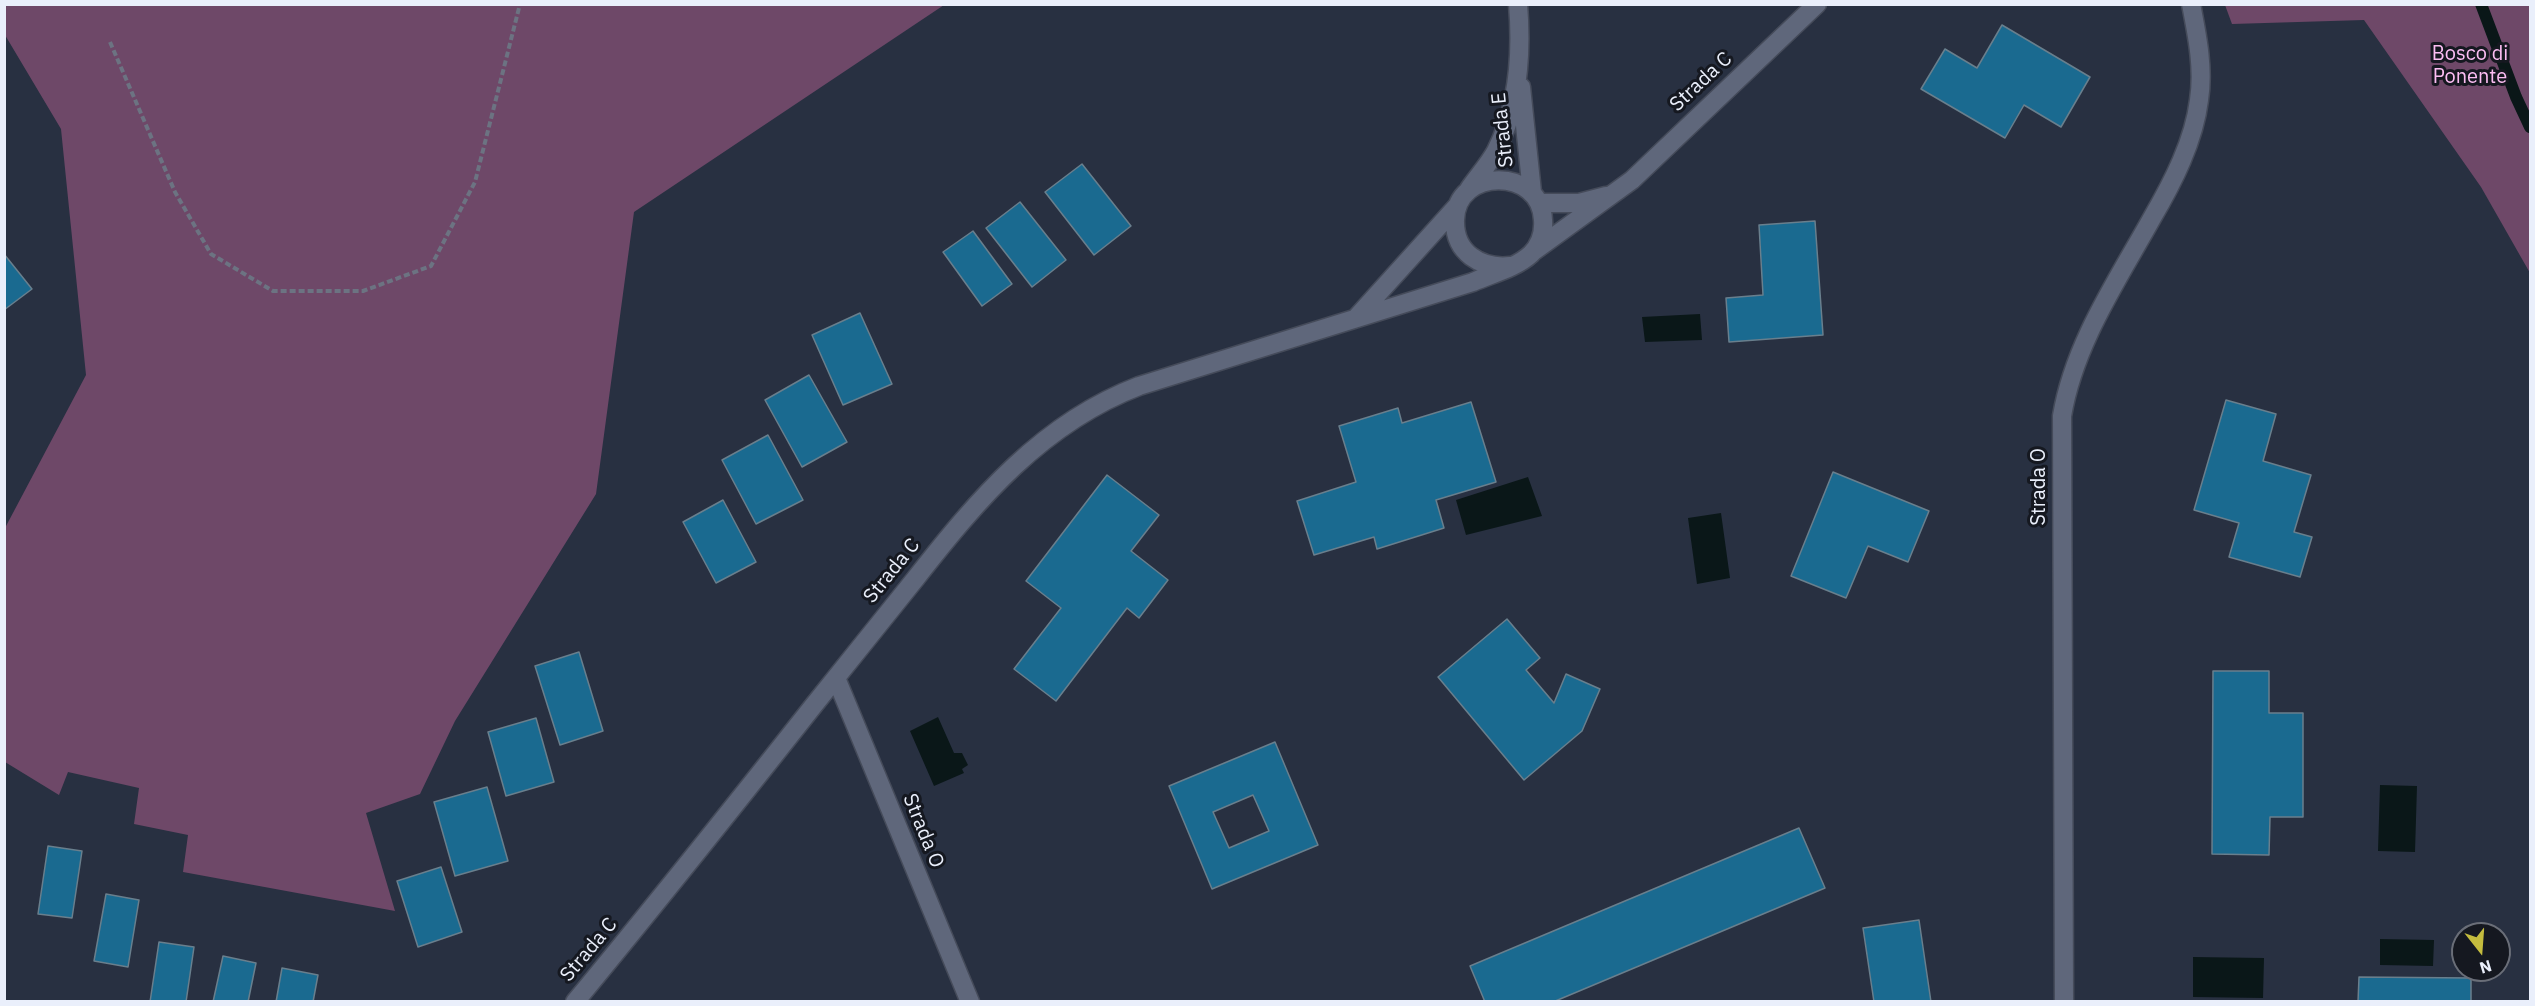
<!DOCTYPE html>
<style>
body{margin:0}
#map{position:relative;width:2535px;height:1006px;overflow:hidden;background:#283041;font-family:"IBM Plex Sans",sans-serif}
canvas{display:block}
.frame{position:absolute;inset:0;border:6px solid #eaeffb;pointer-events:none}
.north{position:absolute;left:2451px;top:922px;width:60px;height:60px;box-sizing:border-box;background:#151820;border:2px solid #6a6e78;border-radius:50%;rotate:163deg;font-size:16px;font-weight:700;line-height:24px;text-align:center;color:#eaeffb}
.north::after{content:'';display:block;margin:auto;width:21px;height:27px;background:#c4bc3e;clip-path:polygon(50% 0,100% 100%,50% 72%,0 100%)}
</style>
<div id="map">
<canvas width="2535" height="1006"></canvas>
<div class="frame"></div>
<div class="north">N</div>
</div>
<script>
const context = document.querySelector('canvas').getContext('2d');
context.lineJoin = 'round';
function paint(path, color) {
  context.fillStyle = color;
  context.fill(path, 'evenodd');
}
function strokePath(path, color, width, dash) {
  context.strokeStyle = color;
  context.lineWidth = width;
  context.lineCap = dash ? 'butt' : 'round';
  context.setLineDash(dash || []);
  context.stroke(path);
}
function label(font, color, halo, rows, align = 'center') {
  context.font = font + ' "IBM Plex Sans",sans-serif';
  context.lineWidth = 6;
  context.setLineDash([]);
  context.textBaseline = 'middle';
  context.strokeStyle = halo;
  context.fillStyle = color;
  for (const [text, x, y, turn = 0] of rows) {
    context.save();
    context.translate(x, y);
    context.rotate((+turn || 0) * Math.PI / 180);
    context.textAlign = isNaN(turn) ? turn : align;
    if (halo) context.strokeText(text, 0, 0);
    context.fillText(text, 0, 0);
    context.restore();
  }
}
const green = new Path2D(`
 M4,5H944L634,212L596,494L455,721L420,794L366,813L395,911L183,872L188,835L134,824L139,788L68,772L59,795L5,762V528L86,375L61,129L5,35Z
 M2225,5H2530V273L2481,187L2364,20L2232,24Z`);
const water = new Path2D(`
 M1700,314L1702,340L1645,342L1642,317Z
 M1528,477L1542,516L1466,535L1456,500Z
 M1721,513L1730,578L1697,584L1688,518Z
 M938,717L954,753H962L968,765L962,769L964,773L934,786L910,731Z
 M2380,785L2417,786L2415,852L2378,851Z
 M2380,939L2434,940L2433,966L2380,965Z
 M2193,957L2264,958L2263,998L2193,997Z`);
const stream = new Path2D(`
 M2481,4L2516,97L2530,127`);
const building = new Path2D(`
 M2002,25L2090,77L2061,127L2024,105L2005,138L1921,89L1945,49L1977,68Z
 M1082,164L1131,226L1094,255L1045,192Z
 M1020,202L1066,260L1032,287L986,228Z
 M1815,221L1823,335L1729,342L1726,298L1763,295L1759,225Z
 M973,231L1012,284L982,306L943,252Z
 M4,254L32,289L4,310Z
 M860,313L892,384L843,405L812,335Z
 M809,375L847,442L802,467L765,400Z
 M2226,400L2276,414L2263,461L2311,475L2294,532L2312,537L2300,577L2229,557L2239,523L2194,510Z
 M1471,402L1496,482L1436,500L1444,528L1377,549L1374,537L1314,555L1297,501L1356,482L1339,426L1398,408L1402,423Z
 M768,435L803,500L756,524L722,460Z
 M1833,472L1929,511L1908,562L1868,546L1846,598L1791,576Z
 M1107,475L1159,515L1131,551L1168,580L1139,618L1127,608L1056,701L1014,669L1061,608L1026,581Z
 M723,500L756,562L716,583L683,522Z
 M1507,619L1540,658L1526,670L1554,703L1566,674L1600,689L1582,731L1524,780L1438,677Z
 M579,652L603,731L560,745L535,666Z
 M2213,671H2269V713H2303V817H2270L2269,855L2212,854Z
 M536,718L554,782L506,796L488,732Z
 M1275,742L1318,845L1212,889L1169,786ZM1253,795L1269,831L1229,848L1213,812Z
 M487,787L508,861L455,876L434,802Z
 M1799,828L1825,888L1553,1002H1485L1470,966Z
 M48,846L82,851L72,918L38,914Z
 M441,867L462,932L418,947L397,881Z
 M106,894L139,900L128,967L94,961Z
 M1919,920L1931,1002H1874L1863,928Z
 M159,942L194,947L186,1002H150Z
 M223,956L256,963L248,1002H213Z
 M282,968L318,975L313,1002H276Z
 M2359,977L2471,978V1002H2358Z`);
const path = new Path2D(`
 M110,42L175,192L211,254L273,291H363L431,266L475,182L520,4`);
const minor = new Path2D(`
 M1521,87L1532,192
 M1469,189C1478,176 1489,164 1496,151C1518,107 1522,53 1518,4
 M1539,203H1579L1606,196
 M1534,251L1632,180L1817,4
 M1356,318L1458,205
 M836,678L970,1002
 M575,1002C656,904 735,805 814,705C848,663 882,620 916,578C978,499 1042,423 1139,386L1473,282C1491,274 1516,268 1531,254C1540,245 1544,233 1543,220C1541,167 1456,167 1455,220C1454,253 1481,269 1510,266
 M2064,1002L2062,416C2074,344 2117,281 2152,218C2173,182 2194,141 2199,100C2204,68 2197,35 2191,4`);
const parkNames = [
 ["Bosco di",2470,54],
 ["Ponente",2470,77]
];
const streetNames = [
 ["Strada C",1701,82,-43],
 ["Strada E",1503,130,-96],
 ["Strada O",2039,487,-90],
 ["Strada C",892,571,-51],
 ["Strada O",923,831,68],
 ["Strada C",589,950,-50]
];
paint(green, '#6e4868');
paint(water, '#0a1718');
strokePath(stream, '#0a1718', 12);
paint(building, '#1a6a90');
strokePath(building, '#697f8d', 1.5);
strokePath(minor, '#454b5a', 21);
strokePath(path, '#6c7382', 4, [6, 3]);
strokePath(minor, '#5f677b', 18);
label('20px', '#fcbdf3', '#151820', parkNames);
label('20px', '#eaeffb', '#151820', streetNames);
</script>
